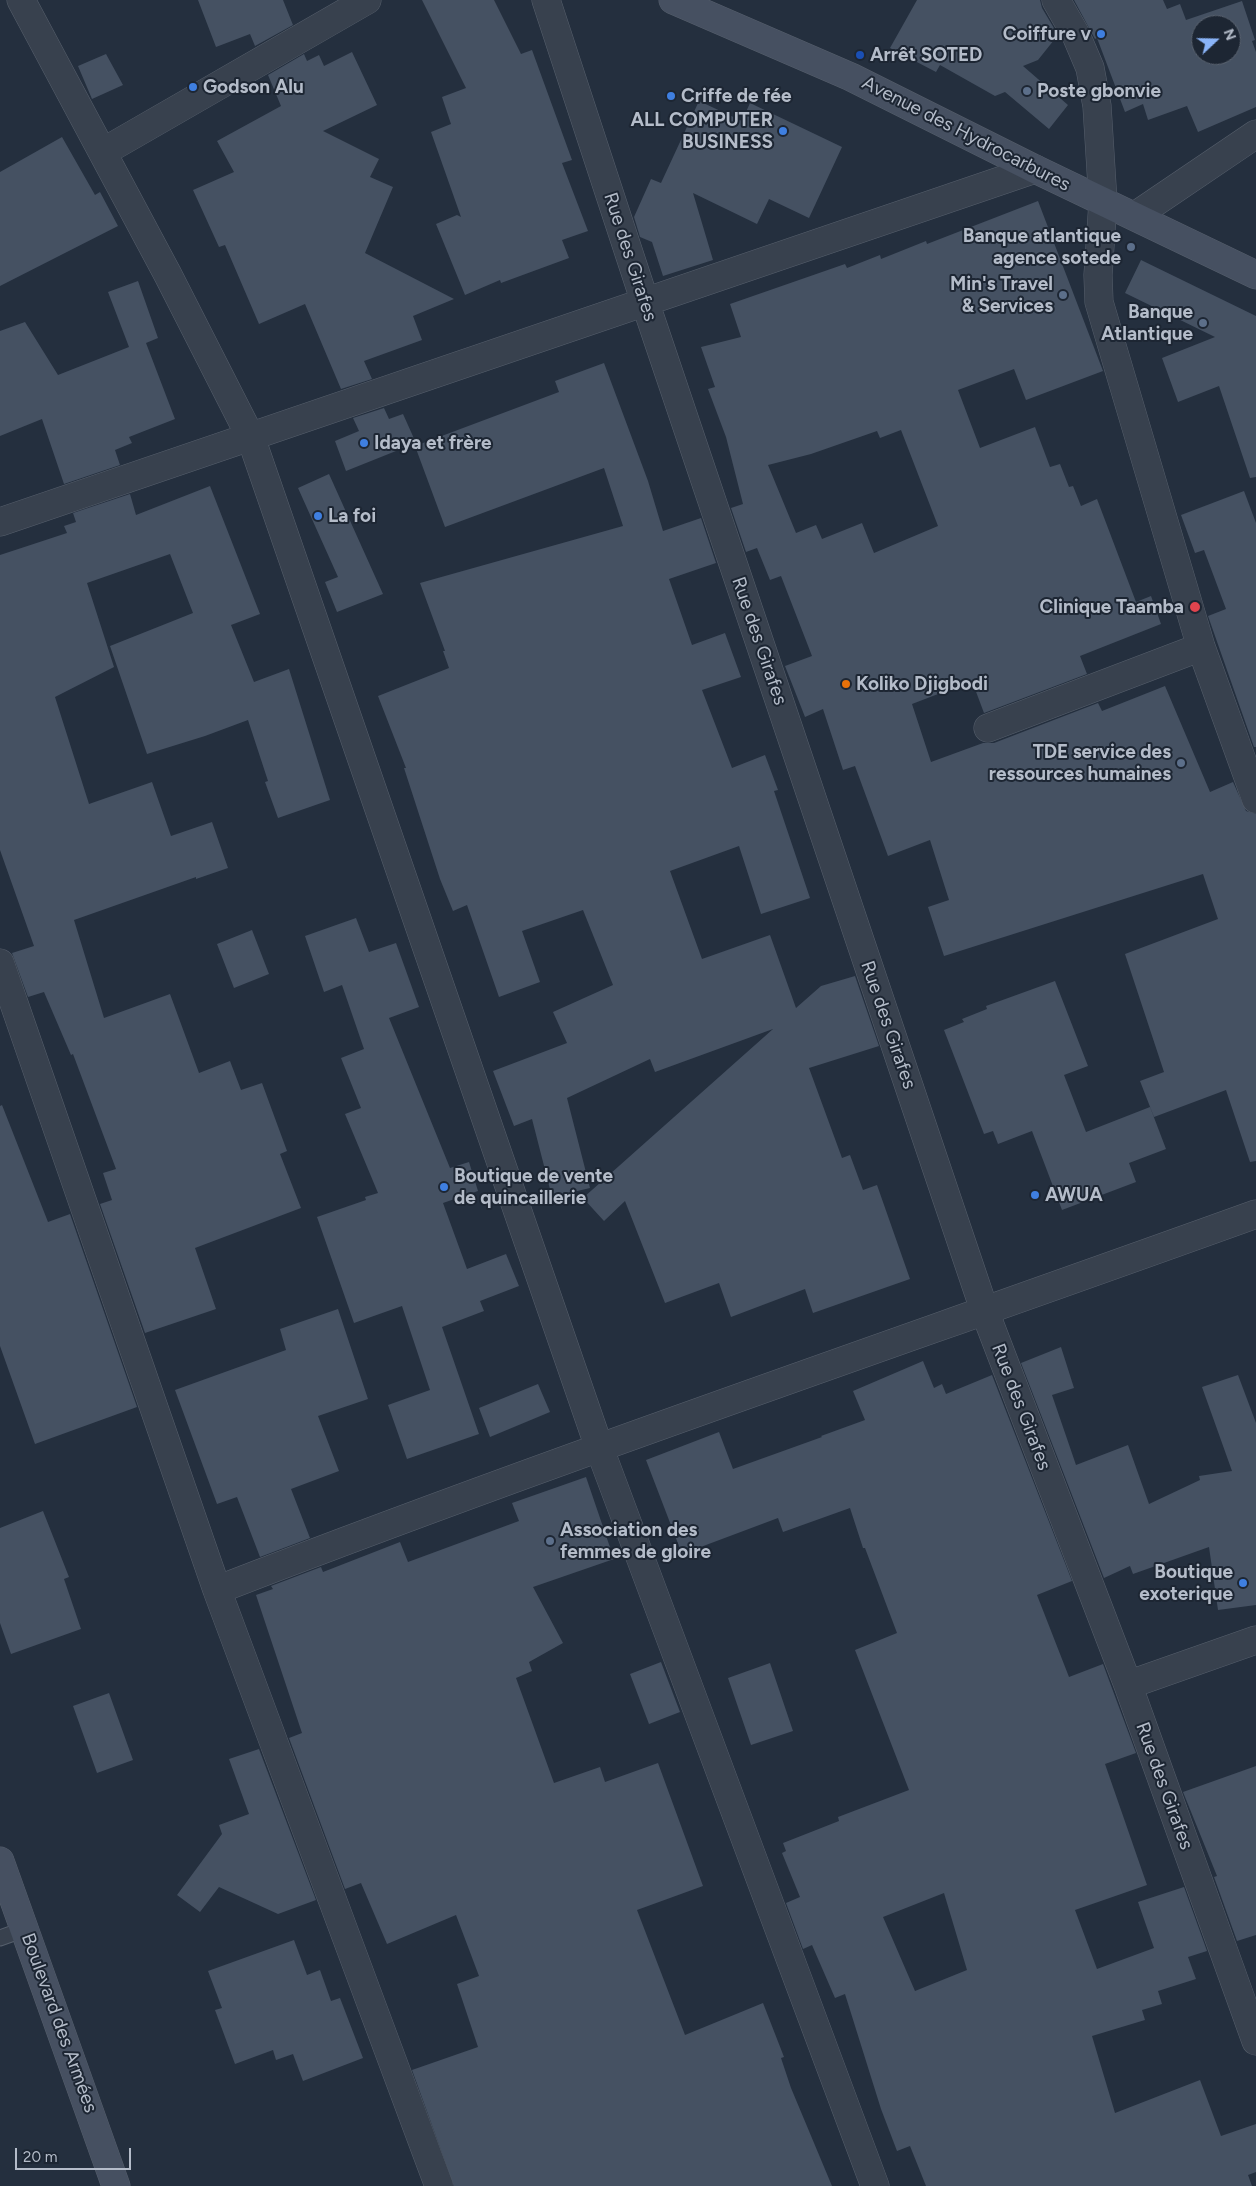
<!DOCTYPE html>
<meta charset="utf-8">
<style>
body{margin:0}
#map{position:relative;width:1256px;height:2186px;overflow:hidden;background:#242f3e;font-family:Figtree,sans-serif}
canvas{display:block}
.north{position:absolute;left:1191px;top:15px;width:50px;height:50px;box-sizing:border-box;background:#1d2633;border:1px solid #59626f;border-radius:50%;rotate:69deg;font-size:14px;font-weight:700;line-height:20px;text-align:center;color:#b4bcc9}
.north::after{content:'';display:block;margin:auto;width:18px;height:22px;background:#8ab4f8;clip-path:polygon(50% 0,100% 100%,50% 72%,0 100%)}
.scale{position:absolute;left:15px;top:2148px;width:116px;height:22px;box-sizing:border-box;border:2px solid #b4bcc9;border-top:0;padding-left:6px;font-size:15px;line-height:18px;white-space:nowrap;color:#b4bcc9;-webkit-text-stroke:4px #1d2633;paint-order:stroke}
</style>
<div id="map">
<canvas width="1256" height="2186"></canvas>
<div class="north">N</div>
<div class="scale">20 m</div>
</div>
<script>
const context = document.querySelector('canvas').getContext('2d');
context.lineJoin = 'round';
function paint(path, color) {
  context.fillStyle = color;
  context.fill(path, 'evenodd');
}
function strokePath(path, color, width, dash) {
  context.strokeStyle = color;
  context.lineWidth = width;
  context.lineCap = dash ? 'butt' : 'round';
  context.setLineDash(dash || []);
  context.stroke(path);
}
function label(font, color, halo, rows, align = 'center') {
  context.font = font + ' Figtree,sans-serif';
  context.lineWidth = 4;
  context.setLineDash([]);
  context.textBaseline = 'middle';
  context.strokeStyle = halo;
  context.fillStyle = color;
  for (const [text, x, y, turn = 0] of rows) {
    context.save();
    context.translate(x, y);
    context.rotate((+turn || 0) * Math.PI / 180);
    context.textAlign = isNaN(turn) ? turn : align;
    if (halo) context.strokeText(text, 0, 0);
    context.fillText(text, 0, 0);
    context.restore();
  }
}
const building = new Path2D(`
 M198,0H283L293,25L255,46L250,34L216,47Z
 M422,0H494L521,54L532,50L572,160L562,163L588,231L562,240L569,258L501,283L500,280L465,295L436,224L457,215L461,217L431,132L451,124L442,97L466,88Z
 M917,0H1040L1042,8L1058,35L1038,60L1023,66L1068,105L1049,129L1005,92L995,96L940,65L936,72L890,48Z
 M1074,0H1163L1167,9L1180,4L1186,20L1242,1L1255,40L1252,41L1256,52V107L1198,132L1187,106L1148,120L1143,104L1125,112L1097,38L1095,39ZM1201,25H1231V55H1201Z
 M352,52L377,105L323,131L379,159L370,177L393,187L365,253L454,299L413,316L422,340L364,361L372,379L341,389L305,304L259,324L225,245L219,247L193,190L234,172L217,141L281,106L268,75L304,54L307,61L319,55L324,66Z
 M106,54L123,85L92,99L78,66Z
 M699,101L742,121L750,103L842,147L809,218L769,199L757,224L693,193L713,260L663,276L652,242L640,237L634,217L651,179L661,183Z
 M62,137L95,195L100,192L118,226L0,286V172Z
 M1038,201L1103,371L1026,400L1014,369L958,390L980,448L1035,427L1050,467L1060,464L1069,487L1073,486L1081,506L1097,499L1136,602L1151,596L1161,624L1080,656L1087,674L984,713L972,681L912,704L931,762L983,743H994L1098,703L1102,711L1165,686L1210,792L1233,782L1246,811L1256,814V1161L1250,1162L1226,1090L1154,1117L1140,1081L1164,1072L1125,954L1218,919L1203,874L944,956L928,907L949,900L930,840L888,856L855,766L843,770L823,709L805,717L785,666L812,656L781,576L770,580L757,548L746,552L731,508L743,504L726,437L708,389L715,387L701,347L741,337L730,304L845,264L847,268L880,255L881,259L926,241L927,244ZM901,430L938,526L874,553L862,523L822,539L816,525L796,533L768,465L811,454L877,431L880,438Z
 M1141,260L1256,316V477L1250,478L1219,386L1178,402L1162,358L1215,337L1125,293Z
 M138,281L158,338L146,343L175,419L129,437L132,443L115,450L120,465L64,484L42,419L0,436V331L25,322L58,375L129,347L108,292Z
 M604,363L648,481L663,531L701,518L716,563L669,579L692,645L725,633L741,677L702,690L732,768L765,755L778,790L774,791L810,898L761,914L739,846L670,871L702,959L770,935L796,1008L821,986L855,976L879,1046L809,1068L842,1158L850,1155L863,1190L877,1185L910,1279L813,1313L805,1289L731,1317L719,1283L665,1303L625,1201L604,1221L583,1198L773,1029L655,1072L650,1059L567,1098L590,1188L552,1197L532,1119L514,1126L493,1071L567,1043L553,1012L613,985L583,910L522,931L540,982L499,997L467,905L453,911L440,879L404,768H406L378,696L449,668L443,651H445L420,583L623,526L604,468L445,527L415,446L559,392L555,381Z
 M384,408L389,419L403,414L416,443L346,471L335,441L359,431L353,418Z
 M329,474L383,594L337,612L325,582L338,577L298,488Z
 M210,486L260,614L231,625L254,682L289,669L330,800L278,818L265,782L268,781L248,720L205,736L147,754L110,646L193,613L170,554L87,583L114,667L55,697L89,804L152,782L171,836L212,822L228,868L196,879V877L74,920L104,1018L170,994L199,1073L230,1061L241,1090L262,1083L287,1151L280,1154L301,1208L195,1248L216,1309L145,1333L100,1204L112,1200L103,1173L116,1169L73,1054L71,1055L44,992L28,997L12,953L34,946L0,850V555L67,533L64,526L76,522L73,513L130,494L136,515Z
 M1244,491L1256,523V747H1254L1208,616L1226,609L1204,550L1195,553L1181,515Z
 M356,918L369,952L396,943L419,1007L389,1018L450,1168L469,1162L478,1191L443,1203L467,1269L506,1254L519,1286L480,1301L484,1311L442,1327L479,1434L407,1459L388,1405L430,1390L402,1306L354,1323L317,1217L366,1200L365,1197L378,1193L345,1114L361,1108L341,1058L364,1049L342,985L324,992L305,936Z
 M252,930L269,974L234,988L217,944Z
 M1055,981L1088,1066L1064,1075L1086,1132L1150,1107L1166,1149L1129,1163L1136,1182L1062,1210L1032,1131L998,1144L993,1131L984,1134L944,1030L964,1022L962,1019L987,1009L986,1006Z
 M2,1105L48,1222L70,1214L137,1407L35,1444L0,1346V1106Z
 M338,1309L368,1399L318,1416L339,1471L291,1489L310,1538L260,1557L237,1497L217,1504L175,1390L286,1350L280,1329Z
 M1061,1347L1074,1388L1052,1395L1076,1465L1128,1445L1149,1504L1200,1480L1199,1476L1232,1471L1202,1387L1238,1375L1256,1423V1605L1218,1610L1209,1547L1133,1574L1130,1566L1104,1578L1021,1363Z
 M923,1361L934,1388L942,1384L946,1394L992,1375L1072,1581L1037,1595L1069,1677L1103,1664L1136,1753L1105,1764L1147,1885L1075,1910L1097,1969L1154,1948L1138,1902L1184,1887L1207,1951L1188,1957L1196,1979L1158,1991L1162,2004L1142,2010L1145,2020L1092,2036L1115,2113L1200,2080L1221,2136L1256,2124V2172L1248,2175L1252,2186H926L910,2146L897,2151L881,2109L845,1994L835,1998L812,1945L803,1949L786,1903L800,1897L782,1853L786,1851L783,1843L839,1821L838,1817L909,1790L855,1650L897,1633L865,1548H863L850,1508L783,1532L778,1518L682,1554L646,1460L719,1432L733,1469L822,1437L821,1436L865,1420L853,1391ZM944,1893L967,1970L915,1991L883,1917Z
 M538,1384L550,1412L490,1437L479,1408Z
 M586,1477L614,1559L533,1587L563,1643L529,1662L532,1671L516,1678L554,1783L600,1767L605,1782L658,1763L703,1886L637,1910L685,2035L763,2003L784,2057L781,2058L791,2088L832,2186H454L412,2070L478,2047L457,1984L479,1976L456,1915L387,1944L361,1883L345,1889L289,1738L302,1733L256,1595L273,1589L271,1586L321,1567L323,1572L400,1542L408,1562L519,1521L512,1503Z
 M43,1511L69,1577L64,1579L81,1629L11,1654L0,1623V1528Z
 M661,1662L680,1712L649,1724L630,1674Z
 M770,1663L793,1731L751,1745L728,1678Z
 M109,1693L133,1760L97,1773L73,1706Z
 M259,1749L316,1900L278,1914L219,1887L200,1912L177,1895L222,1834L219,1825L249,1814L229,1759Z
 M1256,1766V1935L1237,1941L1214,1877L1217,1876L1183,1792Z
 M294,1940L307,1975L320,1970L331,2001L340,1998L363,2058L303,2081L293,2054L276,2060L273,2050L235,2064L215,2010L222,2008L208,1971Z`);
const lane = new Path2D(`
 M0,1938L25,1929`);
const street = new Path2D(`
 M21,0L168,275L251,438L599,1447L875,2186
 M546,0L645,302L985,1312L1128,1685L1256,2041
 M1056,0L1076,35L1090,68L1097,106L1103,202L1098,275L1099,302L1201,647L1256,799
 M103,152L367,0
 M1135,216L1256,134
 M0,522L1035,169
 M988,728L1201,647
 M0,963L217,1590L439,2186
 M217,1590C561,1457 909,1339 1256,1214
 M1128,1685L1256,1640`);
const secondary = new Path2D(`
 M673,0L851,77L1035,169L1256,275
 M0,1861L116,2186`);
const markers = [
 [1101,34,5,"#3f7fe0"],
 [860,55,5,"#1a4fb4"],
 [193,87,5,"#3f7fe0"],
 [1027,91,5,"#5c6f8a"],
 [671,96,5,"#3f7fe0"],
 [783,131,5,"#3f7fe0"],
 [1131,247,5,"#5c6f8a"],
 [1063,295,5,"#5c6f8a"],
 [1203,323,5,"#5c6f8a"],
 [364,443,5,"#3f7fe0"],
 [318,516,5,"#3f7fe0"],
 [1195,607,6,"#e0444e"],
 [846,684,5,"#e8710a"],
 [1181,763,5,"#5c6f8a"],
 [444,1187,5,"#3f7fe0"],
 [1035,1195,5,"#3f7fe0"],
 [550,1541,5,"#5c6f8a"],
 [1243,1583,5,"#3f7fe0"]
];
const poiNames = [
 ["Coiffure v",1091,34,"right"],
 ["Arrêt SOTED",870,55],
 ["Godson Alu",203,87],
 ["Poste gbonvie",1037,91],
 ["Criffe de fée",681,96],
 ["ALL COMPUTER",773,120,"right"],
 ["BUSINESS",773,142,"right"],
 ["Banque atlantique",1121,236,"right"],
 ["agence sotede",1121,258,"right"],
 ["Min's Travel",1053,284,"right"],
 ["& Services",1053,306,"right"],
 ["Banque",1193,312,"right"],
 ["Atlantique",1193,334,"right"],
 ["Idaya et frère",374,443],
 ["La foi",328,516],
 ["Clinique Taamba",1184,607,"right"],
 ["Koliko Djigbodi",856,684],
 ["TDE service des",1171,752,"right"],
 ["ressources humaines",1171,774,"right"],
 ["Boutique de vente",454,1176],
 ["de quincaillerie",454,1198],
 ["AWUA",1045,1195],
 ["Association des",560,1530],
 ["femmes de gloire",560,1552],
 ["Boutique",1233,1572,"right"],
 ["exoterique",1233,1594,"right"]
];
const streetNames = [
 ["Avenue des Hydrocarbures",966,134,27],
 ["Rue des Girafes",630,257,72],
 ["Rue des Girafes",759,641,71],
 ["Rue des Girafes",888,1025,71],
 ["Rue des Girafes",1021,1407,69],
 ["Rue des Girafes",1164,1786,70],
 ["Boulevard des Armées",59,2023,70]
];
paint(building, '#455162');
strokePath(lane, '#565f6c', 17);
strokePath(street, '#565f6c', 29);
strokePath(secondary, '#565f6c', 29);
strokePath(lane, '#38414e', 15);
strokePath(street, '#38414e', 28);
strokePath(secondary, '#465061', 28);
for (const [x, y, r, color] of markers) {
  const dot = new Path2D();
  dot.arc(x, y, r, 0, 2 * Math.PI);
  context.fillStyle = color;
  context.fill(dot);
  strokePath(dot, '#1d2633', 2);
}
label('bold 19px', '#b4bcc9', '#1d2633', poiNames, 'left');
label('19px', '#b4bcc9', '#1d2633', streetNames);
</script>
